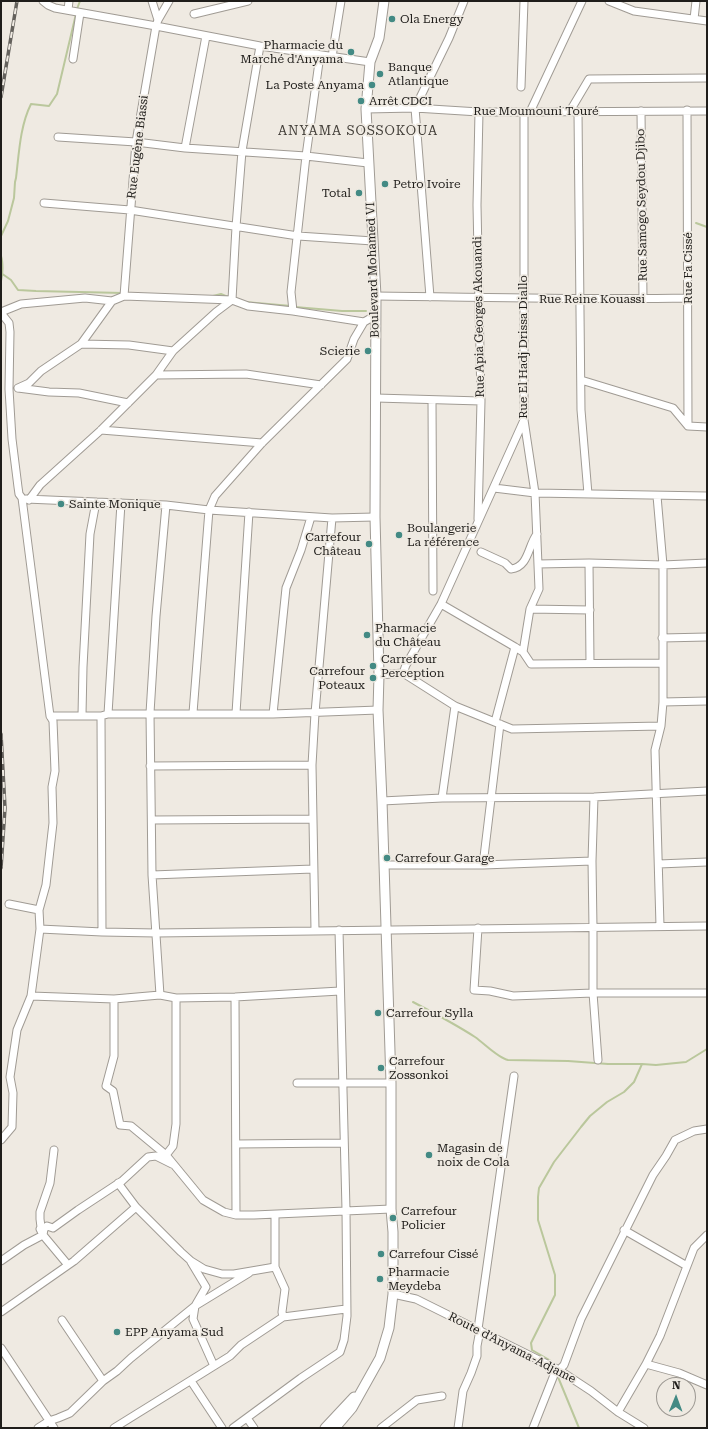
<!DOCTYPE html>
<meta charset="utf-8">
<style>
body{margin:0}
#map{position:relative;width:708px;height:1429px;overflow:hidden;background:#efeae2;font-family:"Roboto Serif",serif}
canvas{display:block}
.frame{position:absolute;inset:0;border:2px solid #1f1d1a;pointer-events:none}
.north{position:absolute;left:656px;top:1377px;width:40px;height:40px;box-sizing:border-box;background:#efeae2;border:1px solid #9c9892;border-radius:50%;rotate:1deg;font-size:11px;font-weight:700;line-height:16px;text-align:center;color:#1f1d1a}
.north::after{content:'';display:block;margin:auto;width:14px;height:18px;background:#438a84;clip-path:polygon(50% 0,100% 100%,50% 72%,0 100%)}
</style>
<div id="map">
<canvas width="708" height="1429"></canvas>
<div class="frame"></div>
<div class="north">N</div>
</div>
<script>
const context = document.querySelector('canvas').getContext('2d');
context.lineJoin = 'round';
function strokePath(path, color, width, dash) {
  context.strokeStyle = color;
  context.lineWidth = width;
  context.lineCap = dash ? 'butt' : 'round';
  context.setLineDash(dash || []);
  context.stroke(path);
}
function label(font, color, halo, rows, align = 'center') {
  context.font = font + ' "Roboto Serif",serif';
  context.lineWidth = 3.5;
  context.setLineDash([]);
  context.textBaseline = 'middle';
  context.strokeStyle = halo;
  context.fillStyle = color;
  for (const [text, x, y, turn = 0] of rows) {
    context.save();
    context.translate(x, y);
    context.rotate((+turn || 0) * Math.PI / 180);
    context.textAlign = isNaN(turn) ? turn : align;
    if (halo) context.strokeText(text, 0, 0);
    context.fillText(text, 0, 0);
    context.restore();
  }
}
const stream = new Path2D(`
 M77,9L80,1
 M696,223L707,227
 M1,243V236L8,221L14,198L15,182L16,178C19,153 20,126 31,104L49,106L57,94L76,14
 M1,256C3,262 3,274 1,281
 M1,273L11,280L18,290L36,291L123,293
 M213,296L221,294L228,297
 M245,302L291,306
 M295,307L342,311H366
 M413,1002C434,1013 455,1024 475,1037C485,1044 498,1058 508,1060L568,1061L608,1064H642
 M551,1361L532,1350L531,1343L555,1295V1275L538,1220V1197L539,1188L554,1162L581,1127L590,1116L607,1102L624,1092L634,1082L642,1064L656,1065L686,1062L707,1049
 M558,1377L579,1428`);
const minor = new Path2D(`
 M43,1L48,5L55,8L156,26L260,46L370,62
 M152,1L158,20
 M609,1L634,11L707,21
 M68,10L69,1
 M194,14L248,1
 M694,19L696,1
 M332,57L341,1
 M73,59L80,13
 M521,87L524,1
 M366,109L415,108L479,112H515L707,111
 M687,110L688,426
 M570,111L589,79L707,78
 M641,111L643,299
 M530,112L582,1
 M578,112L581,410L588,494
 M58,137L136,142L185,148L306,156L368,163
 M185,148L206,36
 M44,203L130,210L298,236L373,241
 M124,296L136,142L156,26L158,20L169,1
 M376,296C480,297 584,300 688,298
 M430,297L415,108L449,38L464,1
 M293,311L291,292L306,156L320,55
 M1,312L21,304L85,298L112,301
 M1,313L9,323L10,332L9,389L12,439L18,487L19,494L22,498L50,716L53,721L55,771L52,787L53,823L46,885L39,910L40,929L31,996L17,1030L10,1077L13,1093L12,1127L1,1140
 M81,344L129,345L173,351
 M156,375L246,374L321,385
 M581,380L673,408L688,426L707,427
 M18,388L29,383L41,371L81,344L112,301L124,296L232,300L248,306L293,311L364,322L376,315
 M18,388L49,392L79,393L128,403
 M376,398L481,401
 M432,400L433,591
 M101,430L262,443
 M494,488L535,493L707,496
 M657,496L663,565V702L661,726L655,750L660,926
 M26,499L166,505L209,510L332,518L375,517
 M29,500L40,485L101,430L156,375L173,351L216,312L232,300L236,227L242,151L260,46
 M478,519L481,401L477,205L479,112
 M481,552L505,563L511,569C529,567 528,545 537,534
 M589,563L590,663
 M538,564L589,563L663,565L707,563
 M441,604L515,647L523,652L531,664L662,663
 M530,609L590,610
 M662,638L707,637
 M523,652L530,609L539,589L535,493L524,420
 M403,673L455,706L512,729L661,726
 M379,675L403,673L406,665L441,604L524,420V112
 M663,702L707,701
 M193,713L209,510L215,496L262,443L347,359L354,339L364,322
 M236,713L249,512
 M108,714L121,503
 M273,714L286,588L301,550L311,517
 M82,715L83,667L90,534L96,502
 M50,716H101L108,714H273L378,710
 M101,716L102,932
 M495,722L515,647
 M150,766L312,765
 M594,797L592,861L593,928V993L598,1060
 M442,798L455,706
 M382,801L442,798L594,797L707,791
 M152,820L313,819
 M659,864L707,862
 M384,865H483L592,861
 M483,865L500,724
 M152,875L313,869
 M9,904L39,910
 M478,928L474,990L490,991L513,996L593,993H707
 M40,929L102,932L156,933L707,926
 M315,930L312,765L315,713L332,518
 M160,995L152,875L150,713L156,616L166,505
 M31,996L114,999L160,995L176,998L235,997L340,991
 M235,997L236,1215
 M176,998V1124L173,1146L166,1155L203,1200L224,1212L236,1215H254L391,1209
 M114,999V1056L106,1086L113,1091L120,1125L131,1126L166,1155
 M297,1083H391
 M236,1144L344,1143
 M54,1150L50,1183L40,1212V1219L41,1227L40,1229L43,1235L68,1265
 M118,1183L136,1207L181,1252L191,1261L204,1269L222,1274H234L275,1267
 M275,1215V1267L285,1289L282,1312L283,1317
 M624,1230L687,1266
 M43,1235L44,1229L47,1226L53,1228L78,1210L122,1181L148,1157L156,1156L172,1164
 M1,1261L24,1245L43,1235
 M191,1262L206,1287L195,1306L193,1319L214,1366
 M393,1294L416,1299L559,1370L591,1391L618,1412L644,1428
 M1,1312L74,1261L136,1207
 M62,1320L103,1381
 M478,1329L514,1076
 M1,1348L54,1428
 M646,1364L679,1373L707,1385
 M191,1381L222,1428
 M618,1412L646,1364L660,1336L694,1248L707,1235
 M247,1418L254,1428
 M38,1428L49,1421L58,1418L70,1413L103,1381L117,1371L131,1358L195,1306L249,1273
 M114,1428L230,1356L241,1345L283,1317L346,1309
 M233,1428L301,1378L340,1352L344,1340L347,1316L346,1210L339,930
 M381,1428L417,1400L442,1396
 M458,1428L463,1391L471,1373L477,1356V1346L480,1330
 M533,1428L554,1375L564,1365L581,1319L653,1175L666,1156L675,1140L694,1131L707,1129`);
const major = new Path2D(`
 M325,1428L354,1397
 M335,1428L352,1408L380,1358L389,1328L393,1294V1232L391,1209V1083L382,801L378,710L379,675L375,517L376,296L366,109L370,62L379,38L384,1`);
const rail = new Path2D(`
 M1,97L17,1
 M1,734L5,808L1,868`);
const markers = [
 [392,19,4,"#438a84"],
 [351,52,4,"#438a84"],
 [380,74,4,"#438a84"],
 [372,85,4,"#438a84"],
 [361,101,4,"#438a84"],
 [385,184,4,"#438a84"],
 [359,193,4,"#438a84"],
 [368,351,4,"#438a84"],
 [61,504,4,"#438a84"],
 [399,535,4,"#438a84"],
 [369,544,4,"#438a84"],
 [367,635,4,"#438a84"],
 [373,666,4,"#438a84"],
 [373,678,4,"#438a84"],
 [387,858,4,"#438a84"],
 [378,1013,4,"#438a84"],
 [381,1068,4,"#438a84"],
 [429,1155,4,"#438a84"],
 [393,1218,4,"#438a84"],
 [381,1254,4,"#438a84"],
 [380,1279,4,"#438a84"],
 [117,1332,4,"#438a84"]
];
const poiNames = [
 ["Ola Energy",400,19],
 ["Pharmacie du",343,45,"right"],
 ["Marché d'Anyama",343,59,"right"],
 ["Banque",388,67],
 ["Atlantique",388,81],
 ["La Poste Anyama",364,85,"right"],
 ["Arrêt CDCI",369,101],
 ["Petro Ivoire",393,184],
 ["Total",351,193,"right"],
 ["Scierie",360,351,"right"],
 ["Sainte Monique",69,504],
 ["Boulangerie",407,528],
 ["La référence",407,542],
 ["Carrefour",361,537,"right"],
 ["Château",361,551,"right"],
 ["Pharmacie",375,628],
 ["du Château",375,642],
 ["Carrefour",381,659],
 ["Perception",381,673],
 ["Carrefour",365,671,"right"],
 ["Poteaux",365,685,"right"],
 ["Carrefour Garage",395,858],
 ["Carrefour Sylla",386,1013],
 ["Carrefour",389,1061],
 ["Zossonkoi",389,1075],
 ["Magasin de",437,1148],
 ["noix de Cola",437,1162],
 ["Carrefour",401,1211],
 ["Policier",401,1225],
 ["Carrefour Cissé",389,1254],
 ["Pharmacie",388,1272],
 ["Meydeba",388,1286],
 ["EPP Anyama Sud",125,1332]
];
const streetNames = [
 ["Rue Moumouni Touré",536,111],
 ["Rue Eugène Biassi",138,147,-83],
 ["Rue Samogo Seydou Djibo",642,205,-91],
 ["Rue Fa Cissé",688,268,-90],
 ["Boulevard Mohamed VI",373,270,-92],
 ["Rue Reine Kouassi",592,299],
 ["Rue Apia Georges Akouandi",479,317,-91],
 ["Rue El Hadj Drissa Diallo",523,347,-90],
 ["Route d'Anyama-Adjame",512,1348,27]
];
const neighbourhoodNames = [
 ["ANYAMA SOSSOKOUA",358,131]
];
strokePath(stream, '#bac79c', 2);
strokePath(minor, '#a09b94', 9);
strokePath(major, '#a09b94', 11);
strokePath(minor, '#fff', 7);
strokePath(major, '#fff', 9);
strokePath(rail, '#64615c', 3.5);
strokePath(rail, '#efeae2', 2, [6]);
for (const [x, y, r, color] of markers) {
  const dot = new Path2D();
  dot.arc(x, y, r, 0, 2 * Math.PI);
  context.fillStyle = color;
  context.fill(dot);
  strokePath(dot, '#efeae2', 1.5);
}
label('12px', '#1f1d1a', '#efeae2', poiNames, 'left');
label('12px', '#1f1d1a', '#efeae2', streetNames);
context.letterSpacing = '1px';
label('13px', '#423e38', '#efeae2', neighbourhoodNames);
context.letterSpacing = '0px';
</script>
